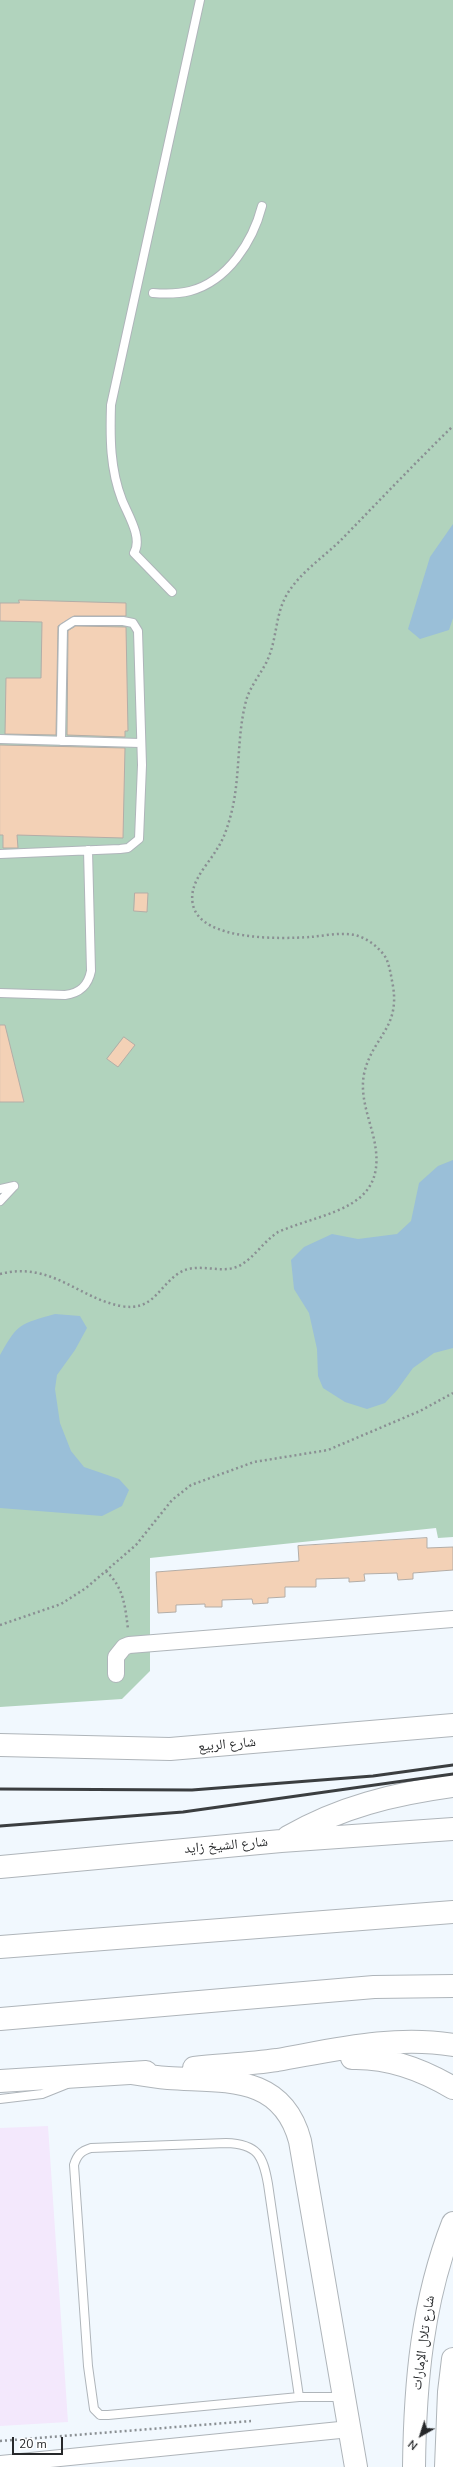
<!DOCTYPE html>
<meta charset="utf-8">
<style>
body{margin:0}
#map{position:relative;width:453px;height:2467px;overflow:hidden;background:#f1f8fe;font-family:"Nunito Sans",sans-serif}
canvas{display:block}
.north{position:absolute;left:401px;top:2415px;width:40px;height:40px;-webkit-text-stroke:3px #fff;paint-order:stroke;rotate:219deg;font-size:11px;font-weight:700;line-height:16px;text-align:center;color:#26282a}
.north::after{content:'';display:block;margin:auto;width:14px;height:18px;background:#26282a;clip-path:polygon(50% 0,100% 100%,50% 72%,0 100%)}
.scale{position:absolute;left:12px;top:2437px;width:51px;height:18px;box-sizing:border-box;border:2px solid #26282a;border-top:0;padding-left:5px;font-size:12px;line-height:14px;white-space:nowrap;color:#26282a;-webkit-text-stroke:3px #fff;paint-order:stroke}
</style>
<div id="map">
<canvas width="453" height="2467"></canvas>
<div class="north">N</div>
<div class="scale">20 m</div>
</div>
<script>
const context = document.querySelector('canvas').getContext('2d');
context.lineJoin = 'round';
function paint(path, color) {
  context.fillStyle = color;
  context.fill(path, 'evenodd');
}
function strokePath(path, color, width, dash) {
  context.strokeStyle = color;
  context.lineWidth = width;
  context.lineCap = dash ? 'butt' : 'round';
  context.setLineDash(dash || []);
  context.stroke(path);
}
function label(font, color, halo, rows, align = 'center') {
  context.font = font + ' "Nunito Sans","Noto Naskh Arabic",sans-serif';
  context.lineWidth = 4;
  context.setLineDash([]);
  context.textBaseline = 'middle';
  context.strokeStyle = halo;
  context.fillStyle = color;
  for (const [text, x, y, turn = 0] of rows) {
    context.save();
    context.translate(x, y);
    context.rotate((+turn || 0) * Math.PI / 180);
    context.textAlign = isNaN(turn) ? turn : align;
    if (halo) context.strokeText(text, 0, 0);
    context.fillText(text, 0, 0);
    context.restore();
  }
}
const industrial = new Path2D(`
 M48,2126L68,2422L0,2426V2128Z`);
const green = new Path2D(`
 M0,0H453V1537L438,1538L436,1528L150,1558V1671L122,1699L0,1707Z`);
const water = new Path2D(`
 M453,524V618L449,630L420,639L408,629L430,557Z
 M453,1160V1348L434,1353L413,1368L397,1390L385,1403L367,1409L345,1402L323,1388L318,1376L317,1349L309,1313L294,1289L291,1260L304,1247L332,1234L358,1239L397,1234L411,1221L419,1183L438,1166Z
 M55,1314L80,1316L87,1328L75,1350L57,1375L55,1389L60,1423L71,1451L84,1467L119,1479L129,1490L122,1506L102,1516L0,1508V1355C18,1323 20,1324 55,1314Z`);
const building = new Path2D(`
 M19,600L126,603V616H74L58,626L56,735L5,734L6,678H41L42,622L0,621V603H19Z
 M76,626L126,627L128,731H125V737L67,735L68,631Z
 M0,745L125,748L123,838L17,835L18,848H3V835H0Z
 M135,893H148L147,912L134,911Z
 M0,1025H5L24,1102H0Z
 M124,1037L135,1045L118,1067L107,1059Z
 M427,1538V1548L453,1547V1570L413,1573V1579L398,1580L397,1573L364,1574L365,1581L349,1582V1578L316,1579V1587H285V1597L268,1598V1603L253,1604L252,1599L222,1600V1607H205V1604L176,1605V1612L158,1613L156,1572L299,1561L298,1546Z`);
const path = new Path2D(`
 M0,1274C51,1261 78,1298 121,1306C153,1312 158,1287 179,1273C198,1261 220,1275 239,1266C254,1258 263,1242 278,1232C329,1210 392,1210 373,1135C368,1115 360,1095 364,1074C372,1037 400,1029 393,986C391,976 390,967 386,958C379,947 367,938 355,935C340,932 324,936 310,937C280,939 201,941 193,905C188,883 207,866 217,849C223,840 227,829 230,818C241,780 236,739 246,701C250,686 261,674 267,661C277,640 275,616 286,596C299,573 324,557 342,539C379,501 415,463 453,426
 M106,1571C124,1588 125,1606 128,1629
 M0,1625L61,1604L86,1588L136,1545L172,1500L191,1485L254,1462L328,1450L420,1411L453,1393
 M0,2441L251,2421`);
const lane = new Path2D(`
 M153,293C166,294 178,294 190,291C228,281 253,241 262,206
 M172,592L134,553C143,538 128,515 122,500C110,469 110,438 111,405L200,0
 M0,739L140,743
 M0,854L120,849L128,848L139,839L142,765L138,631L133,623L123,621H74L63,628L61,741
 M0,993L65,995C80,993 88,986 91,971L88,850
 M0,1189L14,1186
 M0,1201L14,1186
 M0,2099L42,2094L67,2084
 M299,2397L268,2184C263,2156 258,2144 226,2143L91,2148C81,2151 77,2155 74,2165L88,2366L94,2409L100,2415H108L299,2397H343`);
const street = new Path2D(`
 M116,1674V1657L124,1647L129,1645L453,1619
 M0,2464L350,2429`);
const secondary = new Path2D(`
 M0,1745L170,1749L453,1725
 M352,2058C387,2057 423,2070 453,2088
 M194,2068C222,2065 249,2064 277,2060C334,2050 394,2035 453,2045
 M131,2073C143,2075 155,2077 168,2078C223,2082 282,2073 300,2141L356,2467
 M0,2081L146,2072
 M414,2467C415,2383 422,2302 453,2223
 M446,2467L449,2392L453,2359`);
const highway = new Path2D(`
 M288,1837C340,1807 394,1794 453,1786
 M0,1867L281,1841L453,1829
 M0,1947L453,1912
 M0,2019L374,1987L453,1986`);
const rail = new Path2D(`
 M0,1789L192,1790L373,1776L453,1765
 M0,1826L183,1812L453,1774`);
const streetNames = [
 ["شارع الربيع",227,1745,-5],
 ["شارع الشيخ زايد",226,1846,-5],
 ["شارع تلال الإمارات",424,2343,-82]
];
paint(industrial, '#f3e8fc');
paint(green, '#b1d3bd');
paint(water, '#9abfd8');
paint(building, '#f3d1b6');
strokePath(building, '#b3ada7', 1);
strokePath(lane, '#afb5ba', 10);
strokePath(street, '#afb5ba', 18);
strokePath(secondary, '#afb5ba', 24);
strokePath(highway, '#afb5ba', 24);
strokePath(path, '#8a8f93', 2.5, [2, 3]);
strokePath(lane, '#fff', 8);
strokePath(street, '#fff', 16);
strokePath(secondary, '#fff', 22);
strokePath(highway, '#fff', 22);
strokePath(rail, '#3b3e40', 3);
label('14px', '#26282a', '#fff', streetNames);
</script>
